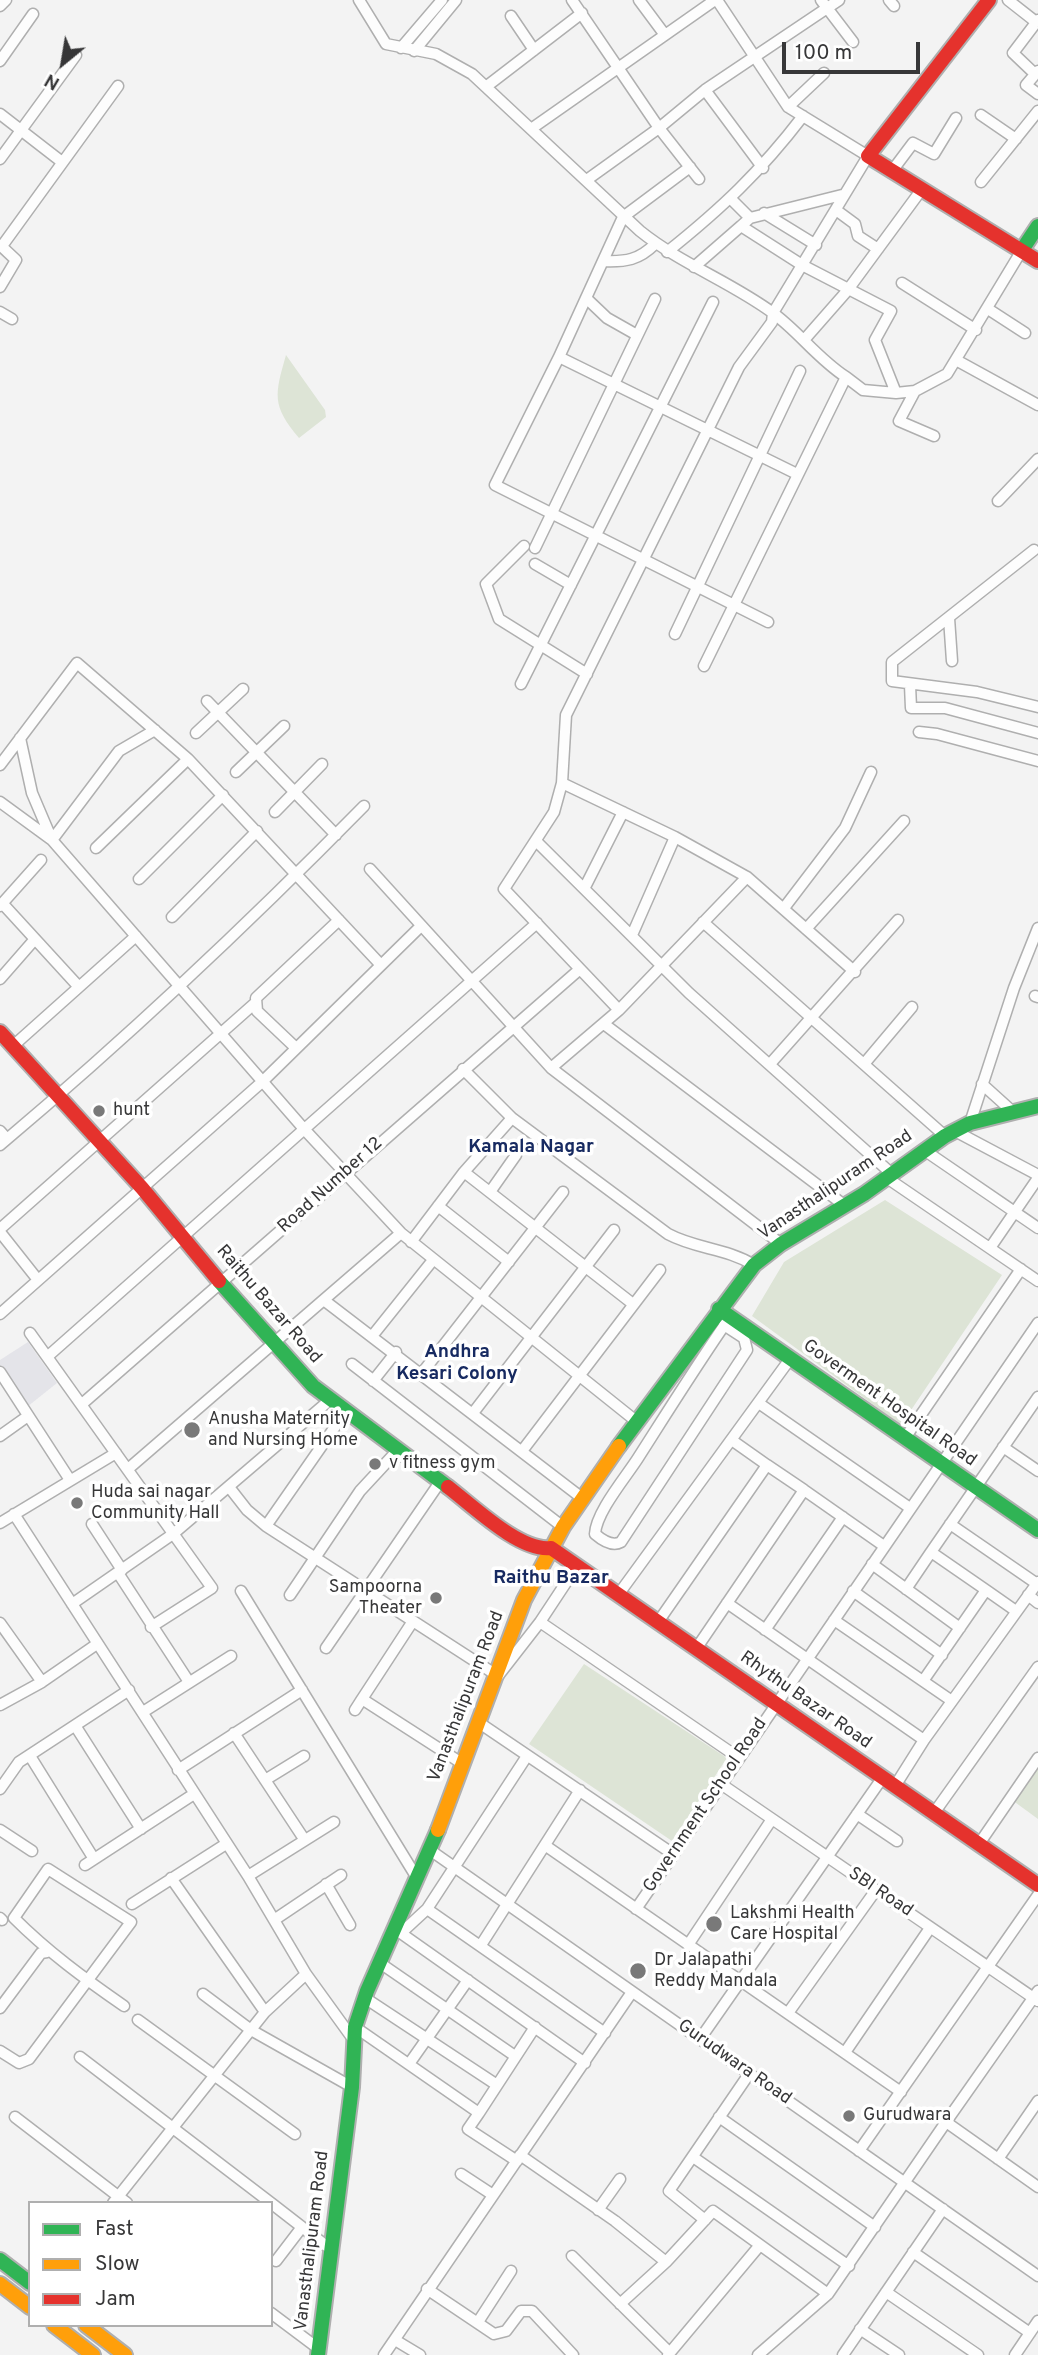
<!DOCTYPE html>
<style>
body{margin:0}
#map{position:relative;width:1038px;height:2355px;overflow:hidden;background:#f3f3f3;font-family:Overpass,sans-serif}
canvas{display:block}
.legend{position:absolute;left:28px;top:2201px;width:245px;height:126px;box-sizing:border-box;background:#fff;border:2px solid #afafaf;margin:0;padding:9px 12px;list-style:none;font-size:21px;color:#373738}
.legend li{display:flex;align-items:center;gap:14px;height:35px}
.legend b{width:35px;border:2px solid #afafaf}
.north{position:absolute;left:28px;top:28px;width:70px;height:70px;-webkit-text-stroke:5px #fff;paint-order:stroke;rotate:210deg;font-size:19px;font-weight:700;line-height:28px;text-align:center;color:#373738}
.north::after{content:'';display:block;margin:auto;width:24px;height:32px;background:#373738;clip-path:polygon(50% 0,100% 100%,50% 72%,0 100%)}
.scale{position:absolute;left:782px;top:42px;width:138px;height:32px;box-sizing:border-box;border:4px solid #373738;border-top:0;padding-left:9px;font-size:21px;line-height:24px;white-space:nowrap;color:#373738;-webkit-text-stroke:5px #fff;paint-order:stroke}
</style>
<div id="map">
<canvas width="1038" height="2355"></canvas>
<ul class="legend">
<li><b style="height:9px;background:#30b455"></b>Fast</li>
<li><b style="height:9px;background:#ff9f0a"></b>Slow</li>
<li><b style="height:9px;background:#e5322d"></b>Jam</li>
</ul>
<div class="north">N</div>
<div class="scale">100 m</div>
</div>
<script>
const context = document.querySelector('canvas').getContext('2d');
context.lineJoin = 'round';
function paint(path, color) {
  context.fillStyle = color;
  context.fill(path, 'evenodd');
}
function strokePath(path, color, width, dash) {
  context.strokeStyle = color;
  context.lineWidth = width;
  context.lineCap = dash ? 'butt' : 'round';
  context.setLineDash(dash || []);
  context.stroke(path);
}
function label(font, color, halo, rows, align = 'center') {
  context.font = font + ' Overpass,sans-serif';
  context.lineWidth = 7;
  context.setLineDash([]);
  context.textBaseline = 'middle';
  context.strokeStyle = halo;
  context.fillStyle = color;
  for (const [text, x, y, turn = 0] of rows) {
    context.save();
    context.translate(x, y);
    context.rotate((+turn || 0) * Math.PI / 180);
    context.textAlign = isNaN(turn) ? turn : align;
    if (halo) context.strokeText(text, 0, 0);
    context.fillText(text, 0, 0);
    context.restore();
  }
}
const built = new Path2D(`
 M28,1342L57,1383L27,1407L0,1370V1360Z`);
const green = new Path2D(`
 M286,355L325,410L326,417L299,438C271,405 275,394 286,355Z
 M885,1200L1002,1275L901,1425L752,1316L784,1262Z
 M584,1664L727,1758L672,1841L529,1744Z
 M1038,1763V1819L1012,1800Z`);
const street = new Path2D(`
 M359,0L386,44L436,54L472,74L640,231C681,264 731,282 773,313C799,332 818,359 846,377L704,666
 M572,0L659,128L699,179
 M639,0L665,35
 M821,0L853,42
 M889,0L894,6
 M1008,0L1036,22
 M0,6L6,0
 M511,16L534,50
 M401,48L442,0
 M414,51L456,0
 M0,61L33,14
 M1038,71L1026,85L1038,94
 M1035,74L1013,53L1038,20
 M487,86L582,13
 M705,90L763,168
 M788,107L824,73
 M0,114L62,162
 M981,115L1016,139
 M531,129L715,0
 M0,159L76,55
 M690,167L623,217L559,357L495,485L768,622
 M892,171L913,143L934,154L956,118
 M588,179L659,128L705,90L839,0
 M981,182L1038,111
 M731,199L750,218L741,226L802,265L891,311L875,340L896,393
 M836,210L855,224L858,236L878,249
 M764,213L816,245
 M750,218L842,195
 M0,245L16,260L0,287
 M2,246L118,86
 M667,252C722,208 760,172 803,116
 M603,261C626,262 639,260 655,244
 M694,267L741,226
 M902,283L976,330
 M586,298L607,318L637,335
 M988,309L1025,333
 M0,312L12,319
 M804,340L847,291L922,189
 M559,357L797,474
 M956,360L1038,405
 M846,377L863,390L896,393L915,391L947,374L1022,250
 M915,391L899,421L934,436
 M998,501L1038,459
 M524,546L486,584L499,619L587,674
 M535,548L655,299
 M1034,550L892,662V681L977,692L1038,707
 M535,564L571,585
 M949,618L952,661
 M675,634L800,371
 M521,684L713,302
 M910,685L911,708H945L1038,733
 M207,701L336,835
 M919,732L937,734L1038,761
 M196,733L243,689
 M20,738L32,793L52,840L304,1129L401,1233L636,1421
 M0,765L77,663L188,759
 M236,772L284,726
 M562,783L675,837L747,877L855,972
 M0,802L52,840L119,751L155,730
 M275,812L322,764
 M537,842L689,993L892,1174
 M96,848L188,759L380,964
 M370,869L551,1068L781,1244
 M139,879L223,795
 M585,887L623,812
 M2,903L79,987L13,1046
 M0,906L41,860
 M784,908L845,828L871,772
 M172,917L257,831
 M703,922L945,1136
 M806,929L904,821
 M632,935L675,837
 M0,979L35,939
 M79,987L136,936
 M1035,996L1038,997
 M619,1010L504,889L554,812L562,783L566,715L739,367L772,322L773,313L868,156L788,107L717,0
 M604,1024L844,1205
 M296,1048L257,1011L256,998L339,920
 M770,1064L898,920
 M864,1064L912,1007
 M551,1068L619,1010L747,877
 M463,1069L512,1118L668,1234C696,1249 726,1248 754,1265
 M982,1084L1013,1112
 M970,1123L1014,988L1038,928
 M0,1131L7,1139
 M955,1131L1038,1175
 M0,1145C127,1038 248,924 364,806
 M924,1150L1038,1228
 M464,1172L633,1304
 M887,1178L1038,1281
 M490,1192L516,1155
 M438,1206L509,1262
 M0,1229L254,1004
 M0,1232L38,1280
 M411,1242L464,1172L512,1118
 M990,1248L1038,1178
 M325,1301L582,1498
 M0,1314L262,1082L421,926
 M724,1325L744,1338L747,1350L621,1542C612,1547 602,1540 595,1534C596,1512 626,1477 638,1458C668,1411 698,1363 730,1317
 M30,1333L212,1588L151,1627
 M373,1335L433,1260
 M47,1357L537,923
 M352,1364L563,1527
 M0,1372L70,1480
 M422,1373L563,1192
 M373,1381L396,1352
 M82,1404L580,969
 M760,1404L910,1508
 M473,1413L614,1230
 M0,1436L28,1416
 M905,1438L1021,1269
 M1003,1447L1038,1471
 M522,1451L660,1270
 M767,1465L804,1490
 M128,1469L401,1233
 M229,1487L247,1510L266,1526L498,1676L540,1622L577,1566
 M14,1514L248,1876L306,1974L353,2039
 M0,1523L116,1453
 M92,1524L122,1570
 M950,1524L1037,1584
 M266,1526L346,1411
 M872,1564L960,1628
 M118,1573L189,1682
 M906,1589L931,1552
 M986,1590L931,1552L1038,1397
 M241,1591L417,1878
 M853,1591L942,1655
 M290,1595L360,1491L398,1450
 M618,1595L790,1359
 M1028,1595L1038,1603
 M727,1603L924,1740
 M72,1604L173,1534L331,1399
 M834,1620L952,1701
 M413,1621L362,1699L463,1764
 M540,1622L739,1758
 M658,1622L767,1465L733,1441
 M0,1623L42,1682
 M765,1630L843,1517
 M326,1648L440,1482
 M696,1649L804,1490L884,1546
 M923,1681L986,1590L1016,1611
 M0,1705L42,1682L97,1644
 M355,1710L362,1699
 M143,1712L231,1656
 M478,1722L673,1854
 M76,1727L141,1829
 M234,1733L304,1839
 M30,1756L94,1859
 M178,1770L302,1690
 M265,1780L304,1756
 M721,1784L1038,2001
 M895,1786L924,1740L1038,1582
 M0,1789L19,1762L129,1690
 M934,1813L1038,1667
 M857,1814L897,1841
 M0,1830L32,1851
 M979,1844L1038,1758
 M546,1846L901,2092
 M430,1850L1038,2276
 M85,1865L194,1794
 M248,1876L334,1822
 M171,1878L265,2012
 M326,1884L350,1925
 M132,1904L226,1844
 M427,1909L605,2033
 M636,1909L1038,1323
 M0,1918L2,1920
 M274,1920L341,1875
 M395,1929L585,2063
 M401,1933L427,1909L527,1756
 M481,1945L580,1790
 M688,1945L772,1819
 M380,1963L515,2056
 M203,1994L251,2030L352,2087
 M365,1998L497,2085
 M0,2008L41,1953L47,1952
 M788,2013L876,1890
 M138,2020L295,2134
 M355,2027L479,2113L535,2027
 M700,2039L883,1777
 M0,2051L19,2063L29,2059L131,1922L48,1869L14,1918C48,1952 85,1979 124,2006
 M846,2051L930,1928
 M80,2057L271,2203
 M409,2064L468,1980
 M479,2113L468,2129L517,2161
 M15,2117L127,2203
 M719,2117L875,2227
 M946,2122L1038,1991
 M859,2151L1038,1895
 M520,2155L615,2221L666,2262
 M693,2157L849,2266
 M998,2159L1038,2101
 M461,2174L493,2195
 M113,2203L265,2012L306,1974
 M271,2203L329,2248
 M598,2210L620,2179
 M705,2220L669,2191L749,2074
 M913,2252L1030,2333
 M572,2256L670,2353
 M276,2261L302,2227
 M427,2289L494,2334L506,2331L521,2311H532L573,2355
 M886,2292L978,2355
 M828,2294L946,2122L1038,2187
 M620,2304L666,2262L713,2211L828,2294L758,2355
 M271,2313L319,2349
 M478,2322L511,2271
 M860,2329L899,2355
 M395,2340L420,2355
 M384,2355L632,1992
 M668,2355L760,2245
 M843,2355L943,2209
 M1015,2355L1038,2321`);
const fast = new Path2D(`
 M1022,250L1038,226
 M219,1281L313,1386L448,1487
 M719,1309L1038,1530
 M619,1446L754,1265L781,1244L864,1194L945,1136L970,1123L1038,1106
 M0,2260L30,2283
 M318,2355L352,2087L355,2027L367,1991L438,1830`);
const slow = new Path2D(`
 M438,1830L524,1600L563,1527L619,1446
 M0,2284L30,2307
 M54,2325L93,2355
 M86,2325L125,2355`);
const jam = new Path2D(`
 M989,0L868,156L1038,261
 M0,1032L142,1188L219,1281
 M448,1487C473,1506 520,1552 551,1548
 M551,1548L1038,1885`);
const markers = [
 [99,1111,7,"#797979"],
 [192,1430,9,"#797979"],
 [375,1464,7,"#797979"],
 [77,1503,7,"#797979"],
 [436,1598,7,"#797979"],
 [714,1924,9,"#797979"],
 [638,1971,9,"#797979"],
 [849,2116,7,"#797979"]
];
const poiNames = [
 ["hunt",113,1111],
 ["Anusha Maternity",208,1420],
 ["and Nursing Home",208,1441],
 ["v fitness gym",389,1464],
 ["Huda sai nagar",91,1493],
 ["Community Hall",91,1514],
 ["Sampoorna",422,1588,"right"],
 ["Theater",422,1609,"right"],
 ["Lakshmi Health",730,1914],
 ["Care Hospital",730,1935],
 ["Dr Jalapathi",654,1961],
 ["Reddy Mandala",654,1982],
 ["Gurudwara",863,2116]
];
const streetNames = [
 ["Road Number 12",331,1186,-42],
 ["Vanasthalipuram Road",836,1186,-34],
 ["Raithu Bazar Road",268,1305,49],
 ["Goverment Hospital Road",889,1404,35],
 ["Vanasthalipuram Road",467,1697,-69],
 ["Rhythu Bazar Road",805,1701,35],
 ["Government School Road",706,1806,-56],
 ["SBI Road",880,1893,34],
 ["Gurudwara Road",734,2063,35],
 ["Vanasthalipuram Road",313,2241,-83]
];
const neighbourhoodNames = [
 ["Kamala Nagar",531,1148],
 ["Andhra",457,1353],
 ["Kesari Colony",457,1375],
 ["Raithu Bazar",551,1579]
];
paint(built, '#e4e4e9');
paint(green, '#dde4d6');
strokePath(street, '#afafaf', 13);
strokePath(fast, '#afafaf', 18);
strokePath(slow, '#afafaf', 18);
strokePath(jam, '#afafaf', 18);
strokePath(street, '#fdfdfd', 10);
strokePath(fast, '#30b455', 14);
strokePath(slow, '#ff9f0a', 14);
strokePath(jam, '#e5322d', 14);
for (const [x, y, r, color] of markers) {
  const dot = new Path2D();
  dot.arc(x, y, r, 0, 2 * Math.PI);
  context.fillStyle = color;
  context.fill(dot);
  strokePath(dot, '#fff', 2.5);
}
label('18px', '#373738', '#fff', poiNames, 'left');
label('18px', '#373738', '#fff', streetNames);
label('bold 19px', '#172a61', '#fff', neighbourhoodNames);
</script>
